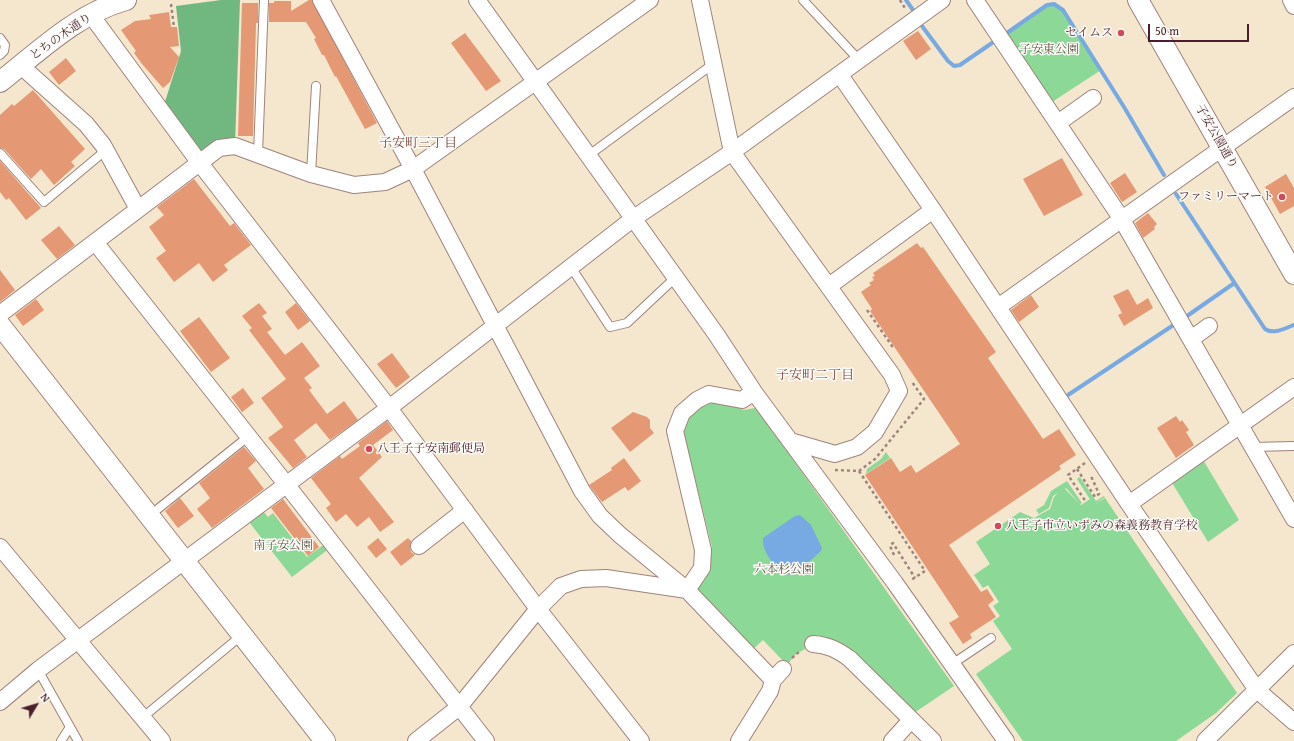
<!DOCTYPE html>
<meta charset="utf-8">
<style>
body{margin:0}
#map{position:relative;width:1294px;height:741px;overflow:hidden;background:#f4e7ce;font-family:"Gentium Book Plus",serif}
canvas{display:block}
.north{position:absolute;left:16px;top:685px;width:40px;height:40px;-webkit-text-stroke:3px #fdfcf7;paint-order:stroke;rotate:52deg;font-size:11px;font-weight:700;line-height:16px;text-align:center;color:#4a1f2b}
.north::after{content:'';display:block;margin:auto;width:14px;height:18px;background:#4a1f2b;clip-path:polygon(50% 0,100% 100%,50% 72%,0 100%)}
.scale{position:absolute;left:1148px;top:24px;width:101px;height:18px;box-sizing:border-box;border:2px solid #4a1f2b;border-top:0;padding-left:5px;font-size:12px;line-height:14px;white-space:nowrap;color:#4a1f2b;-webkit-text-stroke:3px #fdfcf7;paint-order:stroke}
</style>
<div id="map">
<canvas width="1294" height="741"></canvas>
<div class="north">N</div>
<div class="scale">50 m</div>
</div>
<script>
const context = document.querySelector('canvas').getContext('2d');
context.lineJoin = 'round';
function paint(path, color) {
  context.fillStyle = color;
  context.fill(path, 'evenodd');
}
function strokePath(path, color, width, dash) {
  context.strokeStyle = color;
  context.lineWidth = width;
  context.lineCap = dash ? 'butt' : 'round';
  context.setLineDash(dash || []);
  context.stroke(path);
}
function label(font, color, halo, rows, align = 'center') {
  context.font = font + ' "Gentium Book Plus","Noto Serif JP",serif';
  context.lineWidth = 3;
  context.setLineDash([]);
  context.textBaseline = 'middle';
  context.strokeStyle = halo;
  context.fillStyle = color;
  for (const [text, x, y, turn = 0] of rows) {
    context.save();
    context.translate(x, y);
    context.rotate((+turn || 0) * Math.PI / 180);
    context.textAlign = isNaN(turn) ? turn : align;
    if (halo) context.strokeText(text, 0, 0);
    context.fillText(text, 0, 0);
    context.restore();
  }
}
const green = new Path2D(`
 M1054,4L1063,10L1101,70L1046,106L1000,37L1047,5Z
 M716,402L726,403L744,410L755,408L767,423L954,686L908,717L850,659L813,644L795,655L787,665L763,640L748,654L690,593C703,576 711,569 712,547L684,434C685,415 698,406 716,402Z
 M886,452L890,458L866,474L867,469L881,459Z
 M1199,453L1239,520L1208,542L1168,476Z
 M1080,477L1096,501L1104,496L1105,497L1094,505L1105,498L1237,693L1216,713L1176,741H1023L976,674L1012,649L993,621L1000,616L993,606L999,602L988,585L983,588L974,575L990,564L976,542L1020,512L1034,518L1050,509L1054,497L1058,493L1053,496L1049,508L1039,514L1036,510L1044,505L1051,491L1067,481L1082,503L1080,504L1066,488L1065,489L1081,505L1090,499L1091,501L1077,479Z
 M263,511L268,517L273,513L307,557L326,543L330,548L292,577L249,522Z`);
const forest = new Path2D(`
 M221,0H240L235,144L209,152H198L164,105L181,51L176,6Z`);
const water = new Path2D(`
 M800,515L811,525L822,548L821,551L796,573L790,575C778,572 761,552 763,538L795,516Z`);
const stream = new Path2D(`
 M906,0L913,10
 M922,26L948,61L954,66L960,65L992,43
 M1004,35L1047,5L1054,4L1063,10L1124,107L1164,175
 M1176,194L1265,329C1274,335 1285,328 1294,325
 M1187,316L1233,284
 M1068,395L1172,326`);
const building = new Path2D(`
 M309,0H312L377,123L365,129L336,76L335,77L324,55H322L314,39L316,38L306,22H269V3H274V1H291V11Z
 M242,3H258V23H256L253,136H238Z
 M169,12L171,27H177L179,46L170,47L179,57L170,82L163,88L142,64L134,53L136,51L121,30L135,21L151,19L149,15Z
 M918,31L931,49L916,60L903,41Z
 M465,33L501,81L486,91L451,43Z
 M66,58L76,71L59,85L49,72Z
 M33,90L85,149L71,162L75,166L54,185L41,169L31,179L4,149L0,148V115L12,104L14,106Z
 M1062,158L1083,195L1044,216L1023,179Z
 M0,161L41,208L26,220L9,198L6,200L0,192Z
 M1125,173L1137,192L1122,202L1110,183Z
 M1286,174L1294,188V206L1280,214L1265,187Z
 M194,179L230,226L234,223L251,245L224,265L228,270L213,282L199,263L174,282L156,258L166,251L149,227L164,215L157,207Z
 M1148,213L1157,224L1154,227L1155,229L1143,238L1135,223Z
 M59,226L75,245L57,259L41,240Z
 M917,243L921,248L923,247L996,352L988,358L1043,439L1059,429L1076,455L1059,466L1061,469L949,545L981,592L987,589L994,600L988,605L996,617L970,634L972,638L963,644L949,623L959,617L865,475L891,458L900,472L911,465L916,473L960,444L870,311L872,309L861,292L871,285L869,283L874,280L872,277L875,276L873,273Z
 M0,270L15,290L0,302Z
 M1128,289L1137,305L1148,298L1153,308L1124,326L1118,315L1122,313L1113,296Z
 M1031,295L1039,307L1019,322L1011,310Z
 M36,299L44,310L23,326L15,315Z
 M259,303L267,313L262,316L272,329L267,332L285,355L302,342L320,366L304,378L312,388L309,390L327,414L344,401L358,420L330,440L316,423L294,440L307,457L293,468L268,438L283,427L261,398L286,379L249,330L252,328L242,316Z
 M296,303L310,321L298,330L285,312Z
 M199,317L230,358L211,372L180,331Z
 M392,353L410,377L396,388L377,364Z
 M243,388L254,403L242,412L231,397Z
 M633,412L647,417L650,420V428L654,433L630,452L611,428Z
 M1176,416L1180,422L1182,420L1189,430L1186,432L1194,445L1176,458L1157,428Z
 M387,421L393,430L373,445L382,457L359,478L394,522L380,532L369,517L357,527L346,514L336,522L326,508L331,504L311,478L340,456L342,459L360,446L358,443Z
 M244,447L256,461L248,468L264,489L212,528L197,509L210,498L199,483Z
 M624,458L641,481L628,491L625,487L602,502L589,485L612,470L611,468Z
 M180,498L194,516L178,528L165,511Z
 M283,499L319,547L308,556L271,508Z
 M378,538L387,549L376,558L367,547Z
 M408,538L411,541L410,547L411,552L415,555L401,566L390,552Z`);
const path = new Path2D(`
 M900,0L906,10
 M171,4L174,27
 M867,310L892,346L890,348
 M1085,463L1068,475L1086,502
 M1077,469L1095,497L1099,494L1091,476
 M835,470L859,471L925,571L911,580
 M859,471L875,459L924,399L912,382
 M894,555L890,546L893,543L915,578
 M792,658L800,651`);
const service = new Path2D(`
 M803,0L859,60
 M0,38L5,45L4,51L0,55
 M0,153L44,202L106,150
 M258,154L264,0
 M589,155L713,64
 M311,174L316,86
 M571,267L610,327L627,323L676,277
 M1252,447L1294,446
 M149,516L249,436
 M952,664L991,638
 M38,670L78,741
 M142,718L242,635
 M61,741L70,727`);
const minor = new Path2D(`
 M321,0L413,169L582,491L600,516L620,535L687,590L773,680L770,691L739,741
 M477,0L716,334L754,392L895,583L1006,741
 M700,0L732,152L892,375L899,391L875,432L857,447L835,454L790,441
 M975,0L1121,218L1294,519
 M1291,0L1294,6
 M21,66L86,124L103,145L138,209
 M840,75L933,210L1129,504L1257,690L1294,722
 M1058,123L1093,98
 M95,242L286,484L486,741
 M829,286L933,210
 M998,307L1294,97
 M0,314L219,148L235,146L311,174L354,185L385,182L413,169L650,0
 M1191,339L1209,326
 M1129,504L1294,387
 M419,546L465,510
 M0,547L162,741
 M813,644C828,645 838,650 850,659L933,741
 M773,680L783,669
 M0,702L38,670L389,408L199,162L91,15
 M416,741L459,707L538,609L561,586L581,579L606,578L687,590L702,568L703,550L675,431L682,413L697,400L709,394L742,400L754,392
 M641,741L538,609L389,408L634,218L732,152L942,0
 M892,741L911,720
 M1205,741L1294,653`);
const tertiary = new Path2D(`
 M1138,0L1294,274
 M0,82C38,52 78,13 126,0
 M0,325L325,741`);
const markers = [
 [1121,33,4,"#d1495b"],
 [1282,197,4,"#d1495b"],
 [369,449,4,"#d1495b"],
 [998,526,4,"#d1495b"]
];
const poiNames = [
 ["セイムス",1113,33],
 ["ファミリーマート",1274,197],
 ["八王子子安南郵便局",377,449,"left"],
 ["八王子市立いずみの森義務教育学校",1006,526,"left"]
];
const streetNames = [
 ["とちの木通り",61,37,-35],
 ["子安公園通り",1216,137,60]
];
const parkNames = [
 ["子安東公園",1049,50],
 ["南子安公園",283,546],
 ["六本杉公園",784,570]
];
const neighbourhoodNames = [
 ["子安町三丁目",418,144],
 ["子安町二丁目",815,376]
];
paint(green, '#8bd897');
paint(forest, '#70b880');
paint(water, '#77a9e3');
strokePath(stream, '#77a9e3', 4);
paint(building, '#e49873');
strokePath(service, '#9f837c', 10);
strokePath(minor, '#9f837c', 18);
strokePath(tertiary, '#9f837c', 22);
strokePath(path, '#9f837c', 2.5, [3, 3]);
strokePath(service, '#fff', 8);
strokePath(minor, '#fff', 16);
strokePath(tertiary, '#fff', 20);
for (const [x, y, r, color] of markers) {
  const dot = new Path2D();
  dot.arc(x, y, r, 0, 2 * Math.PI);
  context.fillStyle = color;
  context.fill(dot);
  strokePath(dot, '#fdfcf7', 1.5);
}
label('12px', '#4a1f2b', '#fdfcf7', poiNames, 'right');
label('12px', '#4a1f2b', '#fdfcf7', streetNames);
label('12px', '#5e564b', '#fdfcf7', parkNames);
label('13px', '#804944', '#fdfcf7', neighbourhoodNames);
</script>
